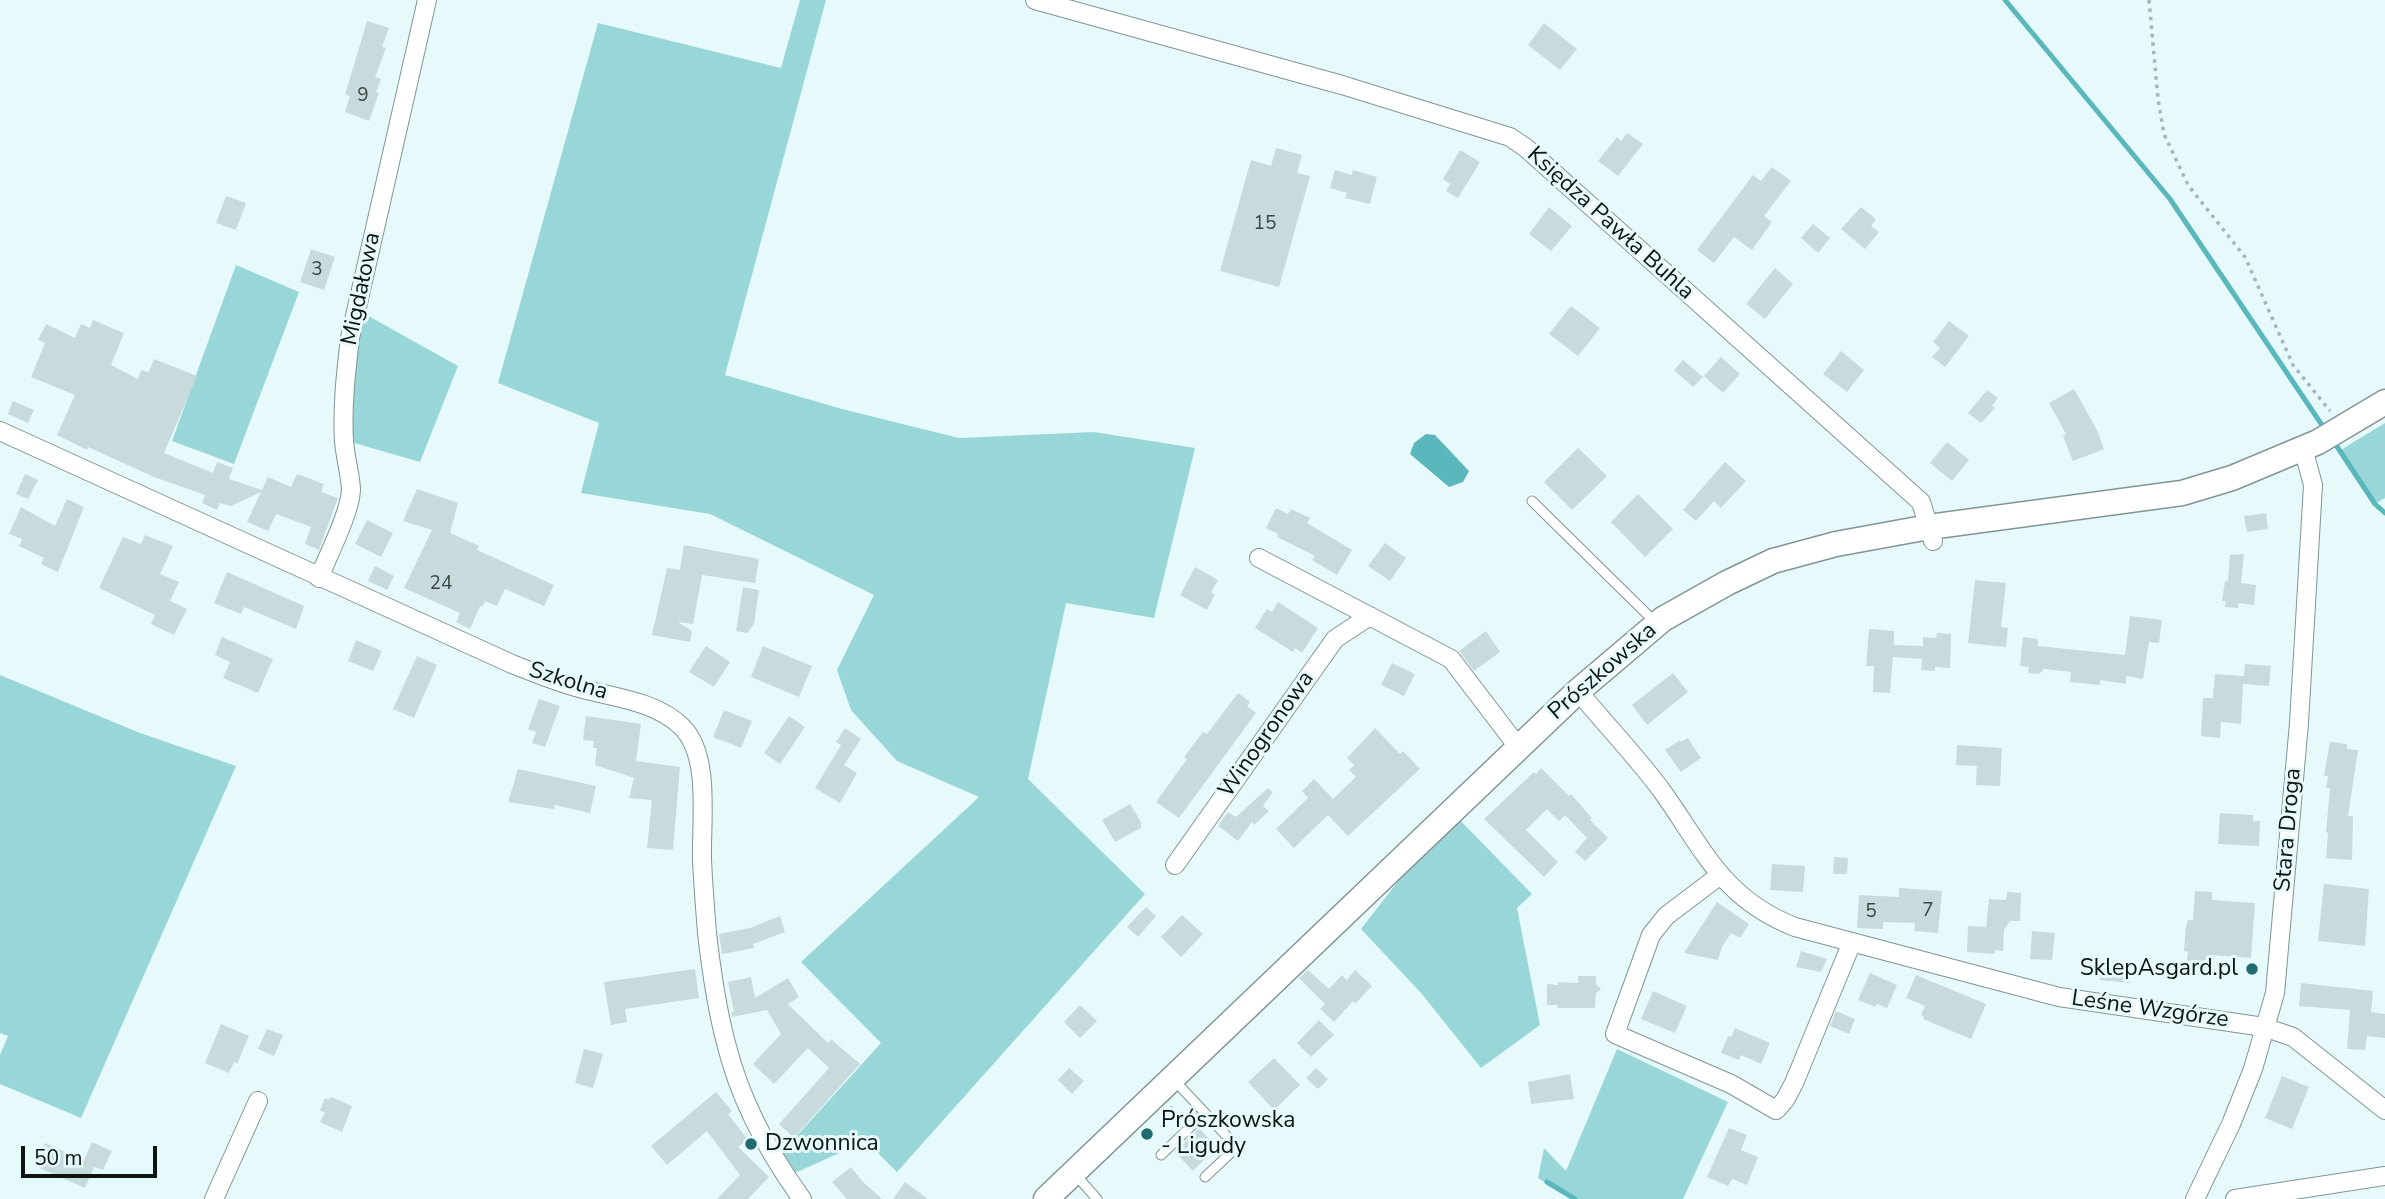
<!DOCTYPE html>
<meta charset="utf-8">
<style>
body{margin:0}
#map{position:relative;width:2385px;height:1199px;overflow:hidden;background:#e7fafb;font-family:"Nunito Sans",sans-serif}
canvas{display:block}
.scale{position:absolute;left:21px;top:1146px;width:136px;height:32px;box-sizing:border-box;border:4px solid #0d1414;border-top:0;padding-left:9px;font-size:21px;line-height:24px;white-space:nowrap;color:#0d1414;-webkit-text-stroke:5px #e7fafb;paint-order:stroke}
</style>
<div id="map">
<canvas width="2385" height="1199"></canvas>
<div class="scale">50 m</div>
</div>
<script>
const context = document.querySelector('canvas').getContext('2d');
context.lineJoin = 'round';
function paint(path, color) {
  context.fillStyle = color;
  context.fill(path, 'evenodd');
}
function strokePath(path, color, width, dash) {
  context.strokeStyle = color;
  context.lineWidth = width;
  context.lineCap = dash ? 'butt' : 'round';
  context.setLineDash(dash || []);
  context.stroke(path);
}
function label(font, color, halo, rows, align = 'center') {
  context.font = font + ' "Nunito Sans",sans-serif';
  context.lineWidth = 6;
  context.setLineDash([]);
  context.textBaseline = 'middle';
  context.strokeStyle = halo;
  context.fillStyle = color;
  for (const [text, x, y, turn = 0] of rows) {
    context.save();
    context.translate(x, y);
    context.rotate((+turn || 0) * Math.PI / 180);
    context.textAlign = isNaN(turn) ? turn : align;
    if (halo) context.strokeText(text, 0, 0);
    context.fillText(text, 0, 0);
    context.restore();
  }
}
const green = new Path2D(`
 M800,0H826L725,375L842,409L959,438L1094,432L1195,448L1154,618L1066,603L1028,779L1145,894L897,1172L866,1141L786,1177L775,1160L881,1043L801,962L979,797L897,761L851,710L837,670L874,595L710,514L581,493L599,423L498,383L598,23L781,68Z
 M236,265L299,292L234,464L172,441Z
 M356,309L458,366L420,462L344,440Z
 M2385,423V498L2375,504L2339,451Z
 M0,675L140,733L236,766L81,1118L0,1084V1055L8,1036L0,1033Z
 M1452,812L1532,894L1517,908L1540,1025L1481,1068L1421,993L1361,929Z
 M1617,1049L1728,1102L1683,1199H1571L1538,1178L1544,1148L1566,1171Z`);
const water = new Path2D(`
 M1426,434L1435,435L1469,471L1463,482L1449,487L1410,454L1414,443Z`);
const stream = new Path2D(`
 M2005,0L2170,199L2326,431
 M2334,442L2375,504L2385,513
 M1547,1182L1575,1199`);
const building = new Path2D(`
 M367,21L389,28L382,47L386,48L375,77L381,79L376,92L379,93L369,121L345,112L350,96L345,95Z
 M1544,23L1577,49L1560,70L1528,45Z
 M1627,133L1643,144L1618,176L1598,161L1617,137L1621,141Z
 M1276,148L1302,155L1297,173L1310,176L1279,287L1220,271L1251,160L1271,166Z
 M1460,150L1480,162L1458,198L1446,191L1450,184L1443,179Z
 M1772,167L1791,181L1764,216L1772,222L1752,250L1734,237L1714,263L1697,250L1753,175L1761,181Z
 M1335,170L1352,175L1353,170L1377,177L1370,204L1345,198L1347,193L1330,188Z
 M226,196L246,203L236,230L216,223Z
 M1549,207L1572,226L1551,251L1529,234Z
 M1861,207L1876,219L1871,226L1879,232L1865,249L1841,229Z
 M1813,224L1830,238L1818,253L1801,238Z
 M311,249L335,257L324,290L300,282Z
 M1775,268L1793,284L1765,319L1746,304Z
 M1571,306L1600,328L1578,356L1549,334Z
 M93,320L124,333L111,365L138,379L141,370L149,372L154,359L197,376L164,453L213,473L217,462L233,468L229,479L262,490L268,477L291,487L297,474L324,484L321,492L338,498L319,550L305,544L311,527L276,514L268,531L247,522L261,492L231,506L220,503L217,510L202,503L205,495L154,477L88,447L87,450L57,435L75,395L31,377L45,343L38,340L46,324L75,338L81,324L90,328Z
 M1949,321L1969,336L1945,367L1932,357L1940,348L1933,342Z
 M1841,351L1864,370L1847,392L1823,374Z
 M1721,357L1740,374L1723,393L1704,376Z
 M1683,360L1703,377L1693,387L1674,370Z
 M2074,389L2097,430L2104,449L2073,461L2063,436L2066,434L2049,403Z
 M1987,390L1998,398L1992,406L1995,408L1981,423L1968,413Z
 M13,401L34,410L28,423L8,414Z
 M1947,442L1969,460L1952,481L1930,463Z
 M1578,448L1607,476L1572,510L1544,482Z
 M1725,462L1746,481L1721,508L1714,501L1696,521L1683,510Z
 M25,474L38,480L28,499L16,494Z
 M417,489L458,503L450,533L479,546L477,550L554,585L544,606L505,589L497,606L485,601L482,607L480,606L470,629L456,622L460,613L404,588L432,530L403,521Z
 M1638,494L1673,529L1645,557L1611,522Z
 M67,499L84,507L58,572L41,564L44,558L19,546L22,539L9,534L21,507L55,526Z
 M1276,508L1288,514L1291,509L1310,518L1307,523L1352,550L1337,575L1312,560L1315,556L1277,537L1278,534L1266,528Z
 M2266,513L2268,529L2247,532L2244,516Z
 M367,520L393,533L381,557L355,544Z
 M145,535L173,546L160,574L179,582L170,601L187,609L174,635L151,624L155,615L99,588L123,537L141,544Z
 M1385,543L1406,558L1390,581L1368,566Z
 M684,545L759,559L755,583L702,575L693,624L678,622L692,631L690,642L652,635L667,568L680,570Z
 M2244,554L2241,583L2256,585L2254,605L2239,603L2238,608L2225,607L2226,601H2222L2225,581H2228L2230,555Z
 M375,566L394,576L387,590L368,581Z
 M1195,567L1218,580L1211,593L1215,594L1207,610L1180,595Z
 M227,572L304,606L296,629L244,607L241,614L214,603Z
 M1975,580L2006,583L2001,627L2008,628L2006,647L1968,643Z
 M743,587L759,590L754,623L748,633L736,631Z
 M1278,602L1318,628L1302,653L1295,648L1293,652L1255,628L1267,609L1272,612Z
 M2130,616L2162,620L2159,643L2149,642L2143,679L2126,676V684L2100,680V685L2070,682L2071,672L2044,669L2039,674L2028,673L2029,667L2020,666L2023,637L2038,639V646L2125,655Z
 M1869,629L1894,631V645L1923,646V637L1936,638L1937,633L1951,634L1950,668L1935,667V671L1921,670L1922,659L1893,657L1890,693L1873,692L1874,666H1866Z
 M1486,631L1500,652L1474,671L1459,651Z
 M222,637L273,659L258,693L223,678L230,662L215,655Z
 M356,640L382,651L373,671L348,661Z
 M706,646L730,662L714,687L689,672Z
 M763,646L812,666L799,697L751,677Z
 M417,656L437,665L414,718L393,709Z
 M1392,663L1415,674L1404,696L1381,685Z
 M2245,664L2271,666L2269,686L2243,684L2241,724L2221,722L2220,738L2201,736L2203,698H2213L2215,674L2244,676Z
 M1673,673L1688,692L1647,725L1632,705Z
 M1238,693L1250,702L1247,706L1256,713L1179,818L1156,802L1187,759L1184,757L1203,732L1207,734Z
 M539,699L560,706L545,747L532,743L536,732L528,729Z
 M724,710L752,721L741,748L713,737Z
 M586,716L641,724L636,761L680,767L673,850L647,848L652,800L629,798L634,778L595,765L597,748H593L594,741L583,740Z
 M789,716L805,727L780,764L764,753Z
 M845,728L861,739L844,765L857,773L840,803L815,788L841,745L836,742Z
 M1375,728L1400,754L1403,751L1420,769L1348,836L1328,815L1294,848L1276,829L1308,798L1302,791L1314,779L1333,799L1356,777L1349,770L1354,765L1347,758Z
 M1688,738L1701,758L1681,772L1665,750L1680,740L1681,742Z
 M2330,742L2347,744V749L2358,750L2348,816H2353L2352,860L2326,858L2328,833L2326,832L2330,788H2326L2328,776H2324Z
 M1957,745L2002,748L2000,786L1976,785L1977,766L1956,765Z
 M1541,768L1569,796L1571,794L1592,818L1590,820L1608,838L1585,861L1575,852L1587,838L1565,815L1559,821L1547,809L1526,830L1558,862L1544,877L1484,819L1534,772L1536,774Z
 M518,769L596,786L590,813L555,805L554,809L508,802Z
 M1268,788L1273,792L1263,806L1269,811L1254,825L1252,822L1238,841L1218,826L1228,812L1236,817Z
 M1130,804L1141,822V828L1115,842L1102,820Z
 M2220,813L2253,815V821H2260L2259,846L2218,844Z
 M1834,857L1848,858L1847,874H1833Z
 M1772,864L1805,866L1803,892L1770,890Z
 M2324,884L2369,889L2365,946L2318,941Z
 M1899,888L1942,891L1938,933L1914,931L1915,923L1883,922V929L1857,928L1859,895L1899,897Z
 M2195,891L2212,892V900L2255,903L2251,958L2209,955L2208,963L2187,961L2188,952L2184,951L2186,926L2188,920H2193Z
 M2007,892L2021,893L2020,921H2010L2004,930L2003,951L1995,950V954L1967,952L1968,926L1986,927L1989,899L2006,900Z
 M1717,902L1749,924L1740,938L1731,933L1722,947L1718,960L1684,953Z
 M1146,907L1156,916L1138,937L1127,927Z
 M1182,915L1203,934L1181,957L1161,937Z
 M780,916L785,932L753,944L754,948L722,954L719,934L750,928Z
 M2032,931L2055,933L2052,960L2030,959Z
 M1801,951L1827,959L1821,972L1796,967Z
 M2101,961L2131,964L2130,983L2100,980Z
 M695,969L699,998L625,1009L627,1022L611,1025L604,982Z
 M1308,970L1329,989L1342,975L1347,980L1355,970L1372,986L1355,1004L1353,1001L1334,1022L1320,1009L1325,1004L1299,978Z
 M1870,973L1897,985L1887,1008L1877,1004L1875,1007L1858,1000Z
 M1916,975L1986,1004L1971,1039L1923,1019L1924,1016L1921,1015L1925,1006L1906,998Z
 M1578,976H1596V984L1601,989L1596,993L1595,1008H1557L1558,1005H1547V984L1558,985V982L1578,983Z
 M751,977L755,998L788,978L799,997L788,1004L828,1043L831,1039L860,1064L794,1138L779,1124L829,1068L808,1048L774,1084L753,1064L781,1034L767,1010L732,1017L731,1013L734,1011L728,982Z
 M2301,983L2373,991L2371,1012L2385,1014V1038L2367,1036L2365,1050L2347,1049L2350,1010L2299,1006Z
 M1653,991L1687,1006L1675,1033L1641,1019Z
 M1080,1005L1097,1021L1080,1038L1064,1022Z
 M1836,1011L1855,1019L1849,1034L1830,1026Z
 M1319,1020L1334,1035L1311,1057L1297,1043Z
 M221,1024L249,1036L237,1064L234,1062L229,1073L205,1063Z
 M1735,1028L1770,1043L1761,1064L1741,1055L1739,1060L1721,1053L1728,1036L1731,1037Z
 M267,1029L283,1035L274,1056L258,1049Z
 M584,1049L603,1054L593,1088L575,1083Z
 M1274,1058L1300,1085L1274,1110L1248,1082Z
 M1069,1068L1084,1081L1072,1094L1058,1080Z
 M1316,1068L1328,1079L1318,1089L1306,1078Z
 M1570,1074L1574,1099L1531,1104L1528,1082Z
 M2282,1076L2309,1087L2292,1129L2265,1118Z
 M716,1092L732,1111L728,1114L748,1140L738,1147L769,1177L748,1199H717L740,1175L707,1131L667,1165L651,1146Z
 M331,1097L352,1106L342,1132L320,1122L325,1113L320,1110L325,1098L329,1100Z
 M1199,1128L1217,1147L1193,1171L1175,1152Z
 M1729,1128L1747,1135L1741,1150L1758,1157L1747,1185L1732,1179L1728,1186L1707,1177Z
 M92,1142L112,1151L103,1170L94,1167L85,1188L35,1166L45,1143L84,1160Z
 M851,1167L862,1181L882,1199H847L832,1182Z
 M905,1182L928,1199H893Z`);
const path = new Path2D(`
 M2149,0L2158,99L2164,134L2188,185L2245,257L2293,365L2330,411
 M1170,1107L1182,1119`);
const service = new Path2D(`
 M1532,501L1656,623
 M1174,1080L1237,1147L1205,1177
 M1161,1155L1205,1113
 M1075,1174L1097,1199`);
const minor = new Path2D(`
 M1035,0L1342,85L1510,137L1526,148L1921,502L1933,541
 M0,431L512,664C532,672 552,680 572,686C607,697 653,699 681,726C711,754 701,820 702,859C703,883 705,908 707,933C711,968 717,1009 726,1043C740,1100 768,1152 802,1199
 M1259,558L1451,659L1519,748
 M319,578C328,555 350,513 351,490C351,478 345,456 344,441C342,406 346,372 350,338L427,0
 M1578,691C1606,725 1636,756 1662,791C1704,850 1723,899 1795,927L2059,997L2264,1027L2293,1037L2385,1110
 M1175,865L1335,639L1370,616
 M1719,876L1666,916L1651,935L1615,1034L1731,1084L1776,1110L1785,1100L1794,1083L1852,942
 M214,1199L258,1101
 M2195,1199L2231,1124L2253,1069L2275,993L2299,723L2313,485L2303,448
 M2235,1199L2385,1176`);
const secondary = new Path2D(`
 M1046,1199L1578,691L1663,619L1727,583L1773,561L1836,544L1929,527L2182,493L2232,478L2318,442L2385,402`);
const markers = [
 [2252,969,7,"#1f6b6e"],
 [1147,1134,7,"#1f6b6e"],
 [751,1144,7,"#1f6b6e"]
];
const numberNames = [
 ["9",363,96],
 ["15",1265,224],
 ["3",317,270],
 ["24",441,584],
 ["7",1928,911],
 ["5",1871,912]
];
const streetNames = [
 ["Księdza Pawła Buhla",1610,224,42],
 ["Migdałowa",362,289,-78],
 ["Prószkowska",1603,672,-41],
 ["Szkolna",568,682,17],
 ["Winogronowa",1267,735,-55],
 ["Stara Droga",2289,830,-85],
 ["Leśne Wzgórze",2150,1010,8]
];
const poiNames = [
 ["SklepAsgard.pl",2238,969,"right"],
 ["Prószkowska",1161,1121],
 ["- Ligudy",1161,1147],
 ["Dzwonnica",765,1144]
];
paint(green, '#99d6d8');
paint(water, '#5ab8bc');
strokePath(stream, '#5ab8bc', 5);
paint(building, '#c8dbdc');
strokePath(service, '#829494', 11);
strokePath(minor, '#829494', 20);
strokePath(secondary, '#829494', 27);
strokePath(path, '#a6b5b6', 3.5, [3.5, 5]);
strokePath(service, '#fff', 9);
strokePath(minor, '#fff', 18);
strokePath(secondary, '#fff', 24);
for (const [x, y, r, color] of markers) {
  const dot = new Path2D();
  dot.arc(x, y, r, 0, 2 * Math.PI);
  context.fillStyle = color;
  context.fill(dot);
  strokePath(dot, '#e7fafb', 2.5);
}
label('19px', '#3c4646', null, numberNames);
label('23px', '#0d1414', '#e7fafb', streetNames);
label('23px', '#0d1414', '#e7fafb', poiNames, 'left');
</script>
